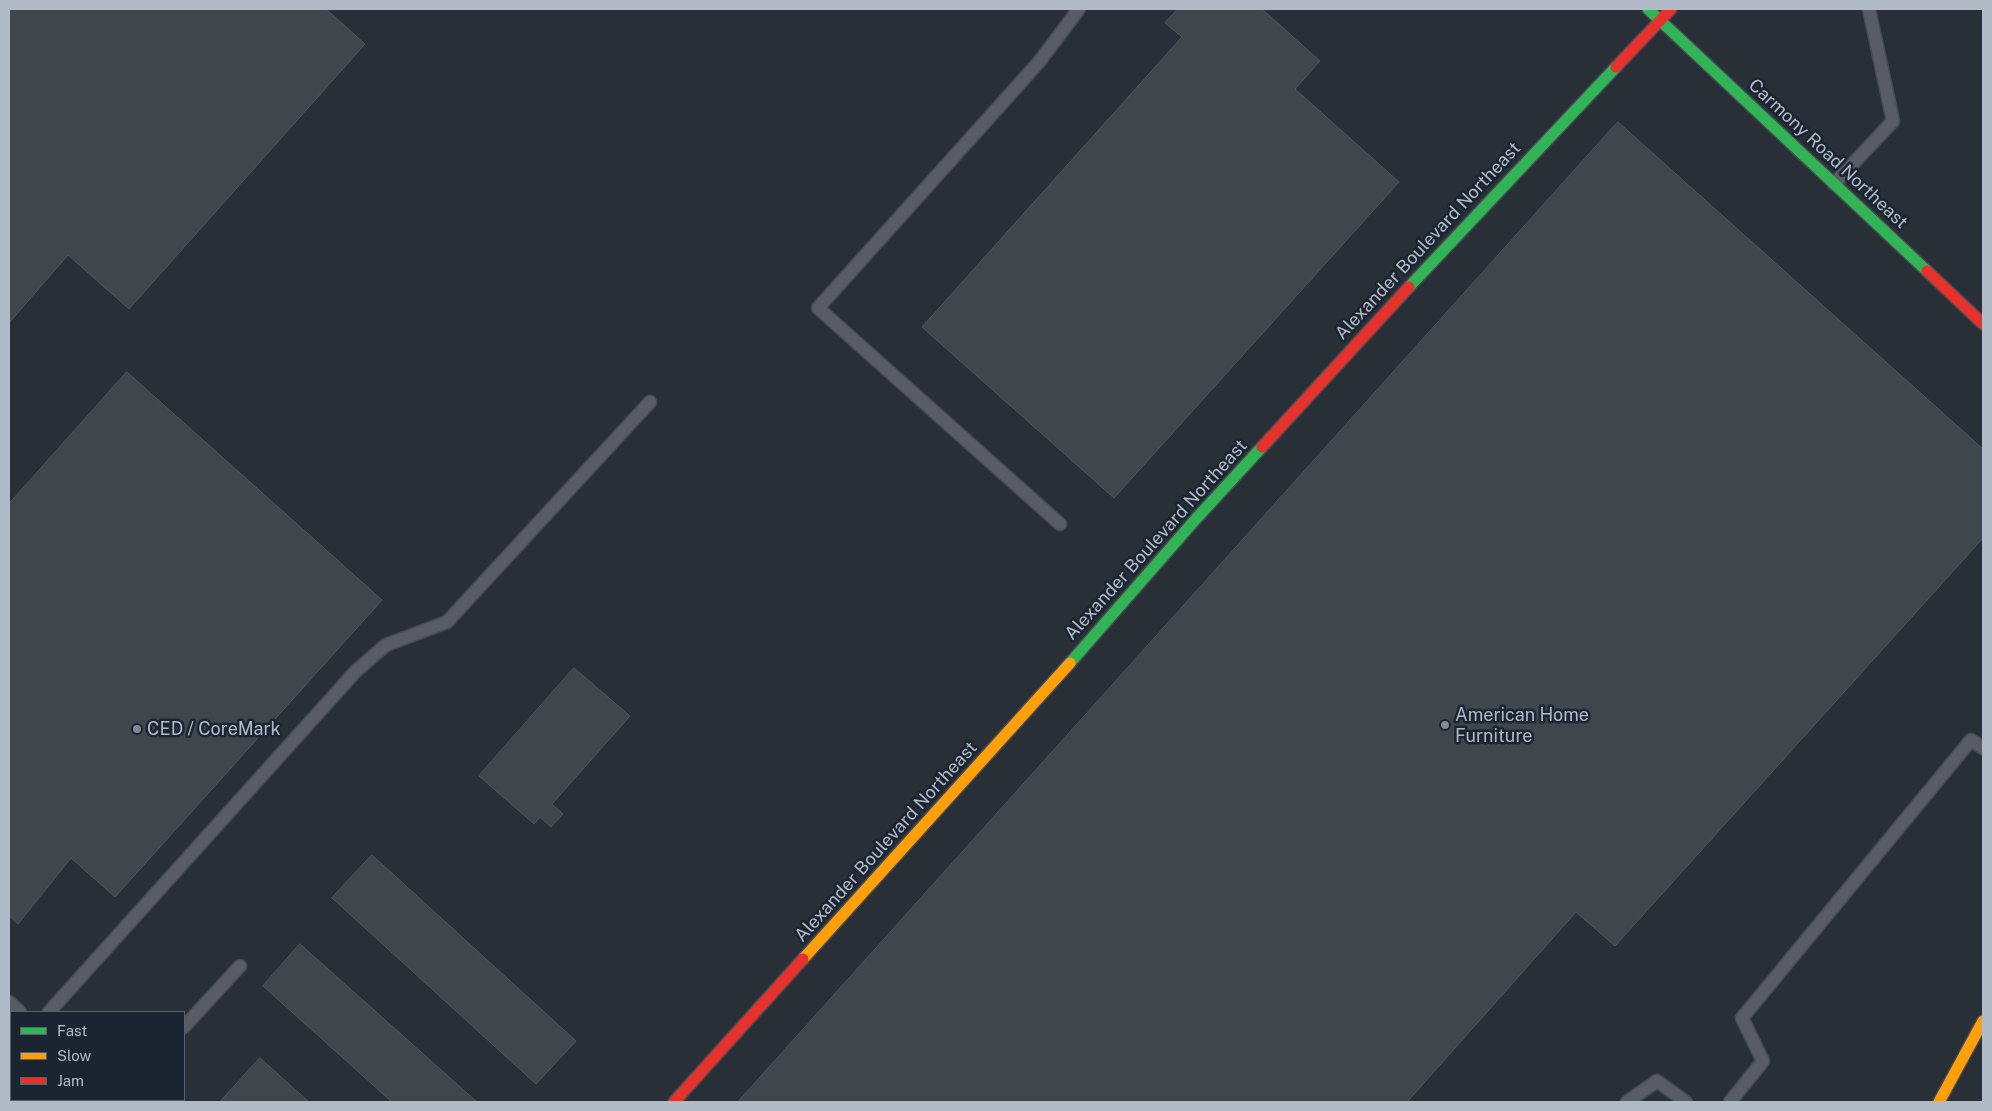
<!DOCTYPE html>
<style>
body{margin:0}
#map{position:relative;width:1992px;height:1111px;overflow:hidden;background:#282f37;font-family:"Public Sans",sans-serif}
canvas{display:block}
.frame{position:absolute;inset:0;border:10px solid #b1bbc8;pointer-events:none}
.legend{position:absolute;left:10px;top:1011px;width:175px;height:90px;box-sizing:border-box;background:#1b2531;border:1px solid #57616d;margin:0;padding:6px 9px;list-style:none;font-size:15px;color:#b1bbc8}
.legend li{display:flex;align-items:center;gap:10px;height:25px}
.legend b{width:25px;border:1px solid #57616d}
</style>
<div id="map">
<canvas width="1992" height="1111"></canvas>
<div class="frame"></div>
<ul class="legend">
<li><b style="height:6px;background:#30b455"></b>Fast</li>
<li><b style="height:6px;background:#ff9f0a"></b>Slow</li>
<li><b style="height:6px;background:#e5322d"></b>Jam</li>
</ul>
</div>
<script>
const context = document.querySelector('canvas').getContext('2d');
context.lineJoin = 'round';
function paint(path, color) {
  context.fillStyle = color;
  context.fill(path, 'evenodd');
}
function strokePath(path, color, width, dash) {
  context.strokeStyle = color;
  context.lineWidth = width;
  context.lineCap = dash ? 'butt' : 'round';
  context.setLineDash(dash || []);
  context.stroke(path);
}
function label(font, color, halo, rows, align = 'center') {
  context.font = font + ' "Public Sans",sans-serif';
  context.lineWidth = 5;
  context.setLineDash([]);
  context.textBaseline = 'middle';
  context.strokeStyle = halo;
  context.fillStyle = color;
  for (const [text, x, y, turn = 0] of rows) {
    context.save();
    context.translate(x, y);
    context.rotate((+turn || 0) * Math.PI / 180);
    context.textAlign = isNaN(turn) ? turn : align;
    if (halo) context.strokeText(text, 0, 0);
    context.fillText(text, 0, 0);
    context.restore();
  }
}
const building = new Path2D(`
 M9,9H326L365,44L129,309L68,255L9,323Z
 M1178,9H1262L1320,61L1295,89L1399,182L1114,498L922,327L1182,37L1165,23Z
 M1618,122L1983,449V538L1615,946L1576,912L1407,1102H738Z
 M127,372L382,600L115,897L71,858L18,924L9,916V504Z
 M574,668L630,716L552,804L563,814L551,827L540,817L534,824L479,776Z
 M372,855L576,1041L536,1084L332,898Z
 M300,944L477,1102H392L263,986Z
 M260,1058L309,1102H220Z`);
const lane = new Path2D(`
 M1834,184L1893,121L1869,9
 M1060,524L818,308L1039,62L1079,9
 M9,1002L20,1012
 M49,1012L356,671L386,645L447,622L650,402
 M184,1027L240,966
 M9,1056L11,1054
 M115,1102L118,1100
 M1627,1102L1657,1081L1686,1102
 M1730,1102L1763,1061L1742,1018L1971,740L1983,748`);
const fast = new Path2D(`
 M1648,9L1927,271
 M1409,287L1616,67
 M1070,663L1195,520L1262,447`);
const slow = new Path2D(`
 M803,959L1070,663
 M1939,1102L1983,1021`);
const jam = new Path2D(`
 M1616,67L1671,9
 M1927,271L1983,324
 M1262,447L1409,287
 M674,1102L803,959`);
const markers = [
 [1445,725,5,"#818a95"],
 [137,729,5,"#818a95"]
];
const streetNames = [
 ["Carmony Road Northeast",1828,154,43],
 ["Alexander Boulevard Northeast",1428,241,-47],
 ["Alexander Boulevard Northeast",1156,540,-48],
 ["Alexander Boulevard Northeast",886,842,-48]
];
const poiNames = [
 ["American Home",1455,715],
 ["Furniture",1455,736],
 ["CED / CoreMark",147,729]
];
paint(building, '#3f464c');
strokePath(building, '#50565e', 1);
strokePath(lane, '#464b51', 15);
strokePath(fast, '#464b51', 14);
strokePath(slow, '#464b51', 14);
strokePath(jam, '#464b51', 14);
strokePath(lane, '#585d65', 12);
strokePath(fast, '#30b455', 11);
strokePath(slow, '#ff9f0a', 11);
strokePath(jam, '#e5322d', 11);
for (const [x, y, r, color] of markers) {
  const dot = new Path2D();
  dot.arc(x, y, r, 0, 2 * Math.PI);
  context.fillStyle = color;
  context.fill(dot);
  strokePath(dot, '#1b2531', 2);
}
label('18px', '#b1bbc8', '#1b2531', streetNames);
label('18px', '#b1bbc8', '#1b2531', poiNames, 'left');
</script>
